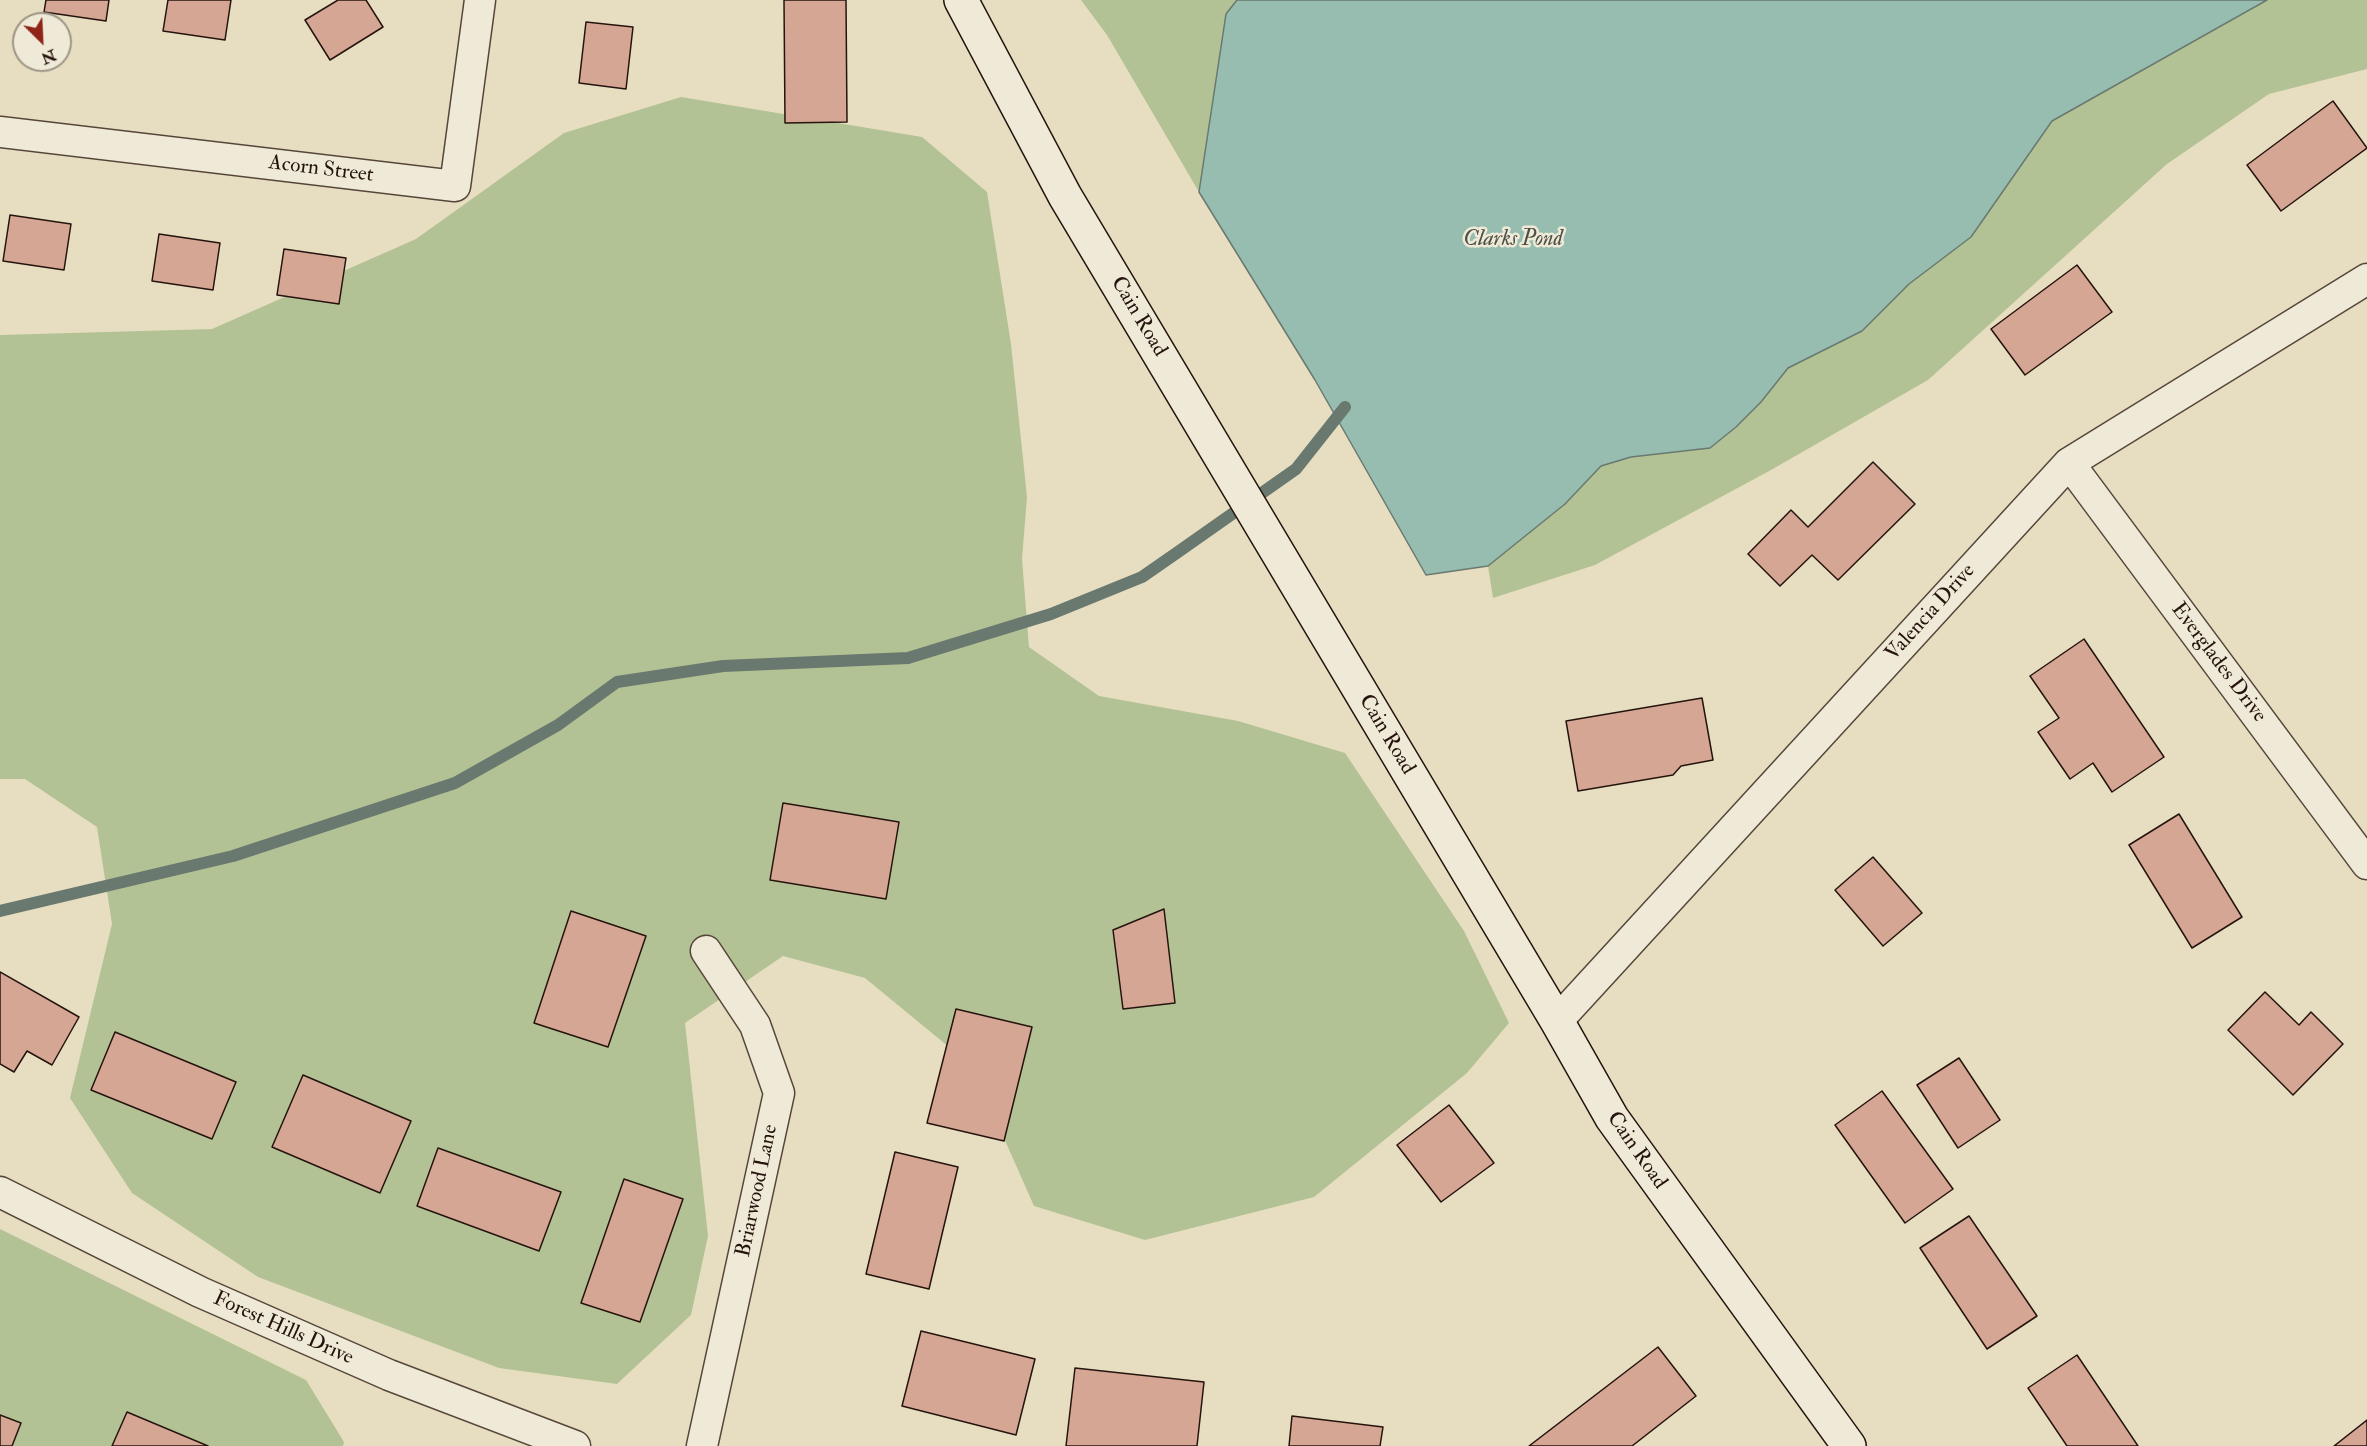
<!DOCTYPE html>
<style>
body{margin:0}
#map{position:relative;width:2367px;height:1446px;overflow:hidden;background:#e7dec1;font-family:"IM FELL Double Pica",serif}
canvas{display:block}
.north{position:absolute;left:12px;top:12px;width:60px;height:60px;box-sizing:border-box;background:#efead7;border:2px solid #9e9486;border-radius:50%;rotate:156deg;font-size:16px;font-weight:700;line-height:24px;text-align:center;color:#25140d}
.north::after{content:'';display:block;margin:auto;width:21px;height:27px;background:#8f2418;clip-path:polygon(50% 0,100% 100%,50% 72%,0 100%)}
</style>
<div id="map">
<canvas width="2367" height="1446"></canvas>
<div class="north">N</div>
</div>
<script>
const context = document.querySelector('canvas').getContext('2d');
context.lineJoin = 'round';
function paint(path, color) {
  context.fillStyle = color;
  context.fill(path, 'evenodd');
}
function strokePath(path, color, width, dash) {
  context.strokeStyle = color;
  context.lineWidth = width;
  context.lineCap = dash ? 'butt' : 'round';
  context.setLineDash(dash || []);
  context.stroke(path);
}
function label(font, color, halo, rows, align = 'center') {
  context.font = font + ' "IM FELL Double Pica",serif';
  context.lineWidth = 5;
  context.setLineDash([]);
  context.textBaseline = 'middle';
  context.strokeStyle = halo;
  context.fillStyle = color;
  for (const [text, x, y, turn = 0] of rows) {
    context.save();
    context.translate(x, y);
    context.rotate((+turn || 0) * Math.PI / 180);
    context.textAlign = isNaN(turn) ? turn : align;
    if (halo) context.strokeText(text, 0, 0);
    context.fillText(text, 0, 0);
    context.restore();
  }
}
const green = new Path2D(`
 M1081,0H1237L1226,14L1199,192L1107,35Z
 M2267,0H2367V69L2269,94L2167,164L1928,380L1771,470L1595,565L1493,598L1488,566L1565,504L1601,466L1631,457L1710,448L1736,427L1761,402L1788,368L1862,331L1909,284L1971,237L2052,121Z
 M681,97L922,137L987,192L1011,344L1027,497L1022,559L1029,647L1099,696L1238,721L1345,753L1464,931L1509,1023L1467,1073L1314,1197L1145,1240L1034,1206L972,1066L865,978L783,956L685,1023L708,1236L691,1315L617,1384L499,1368L258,1277L132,1193L70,1098L112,924L97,827L25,779H0V335L212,329L416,239L564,133Z
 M0,1229L306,1380L344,1442L343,1446H0Z`);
const water = new Path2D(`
 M1237,0H2267L2052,121L1971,237L1909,284L1862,331L1788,368L1761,402L1736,427L1710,448L1631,457L1601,466L1565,504L1488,566L1426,575L1315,380L1199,192L1226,14Z`);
const stream = new Path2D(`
 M0,911L233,856L455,783L558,725L617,682L723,666L908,658L1051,614L1142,577L1178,552L1296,469L1345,407`);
const building = new Path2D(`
 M46,0H109L106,21L44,12Z
 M168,0H231L225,40L163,31Z
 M338,0H366L383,27L330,60L305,20Z
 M784,0H846L847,122L785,123Z
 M586,22L633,27L626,89L579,83Z
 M2333,101L2367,148L2281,211L2247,165Z
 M10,215L71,224L64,270L3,261Z
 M159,234L220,243L213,290L152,281Z
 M284,249L346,258L339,304L277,295Z
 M2077,265L2112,312L2025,375L1991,329Z
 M1873,462L1915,504L1838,580L1812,555L1780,586L1748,554L1791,510L1808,527Z
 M2084,639L2164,757L2112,792L2093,763L2070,779L2038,732L2059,718L2030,676Z
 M1702,698L1713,760L1681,766L1673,775L1578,791L1566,721Z
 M783,803L899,822L886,899L770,880Z
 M2179,814L2242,917L2192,948L2129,845Z
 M1873,857L1922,913L1883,946L1835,890Z
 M1164,909L1175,1003L1123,1009L1113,930Z
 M571,911L646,936L608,1047L534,1023Z
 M0,972L79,1017L52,1065L27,1051L14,1072L0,1064Z
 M2265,992L2299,1025L2311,1012L2343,1044L2293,1095L2228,1030Z
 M956,1009L1032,1027L1004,1141L927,1123Z
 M115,1032L236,1082L212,1139L91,1090Z
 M1959,1058L2000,1120L1958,1148L1917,1085Z
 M303,1075L411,1121L380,1193L272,1147Z
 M1882,1091L1953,1189L1905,1223L1835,1125Z
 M1449,1105L1494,1163L1441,1202L1397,1145Z
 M438,1148L561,1192L539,1251L417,1206Z
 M895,1152L958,1167L929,1289L866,1274Z
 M624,1179L683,1199L640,1322L581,1303Z
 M1969,1216L2037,1316L1987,1349L1920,1248Z
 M921,1331L1035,1359L1016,1435L902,1406Z
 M1658,1347L1696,1396L1632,1446H1529Z
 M2077,1355L2138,1446H2067L2028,1388Z
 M1075,1368L1204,1382L1197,1446H1066Z
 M127,1412L208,1446H112Z
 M0,1415L21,1423L12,1446H0Z
 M1292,1416L1383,1427L1380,1446H1289Z
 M2367,1420V1446H2334Z`);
const street = new Path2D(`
 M0,132L455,186L480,0
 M2069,463L2367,864
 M1557,1021L2069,463L2367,279
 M0,1192L200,1292L389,1375L575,1446
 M702,1446L779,1093L755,1025L706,951`);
const secondary = new Path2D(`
 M961,0L1065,196L1557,1021L1612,1118L1849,1446`);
const streetNames = [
 ["Acorn Street",321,170,7],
 ["Cain Road",1138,317,59],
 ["Valencia Drive",1931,613,-48],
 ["Everglades Drive",2218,663,53],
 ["Cain Road",1386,735,59],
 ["Cain Road",1636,1151,55],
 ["Briarwood Lane",758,1191,-78],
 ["Forest Hills Drive",283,1329,24]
];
const waterNames = [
 ["Clarks Pond",1513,240]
];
paint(green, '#b3c294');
paint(water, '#97bcb0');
strokePath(water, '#69796f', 1.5);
strokePath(stream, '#69796f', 12);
paint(building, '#d6a695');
strokePath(building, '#25140d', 1.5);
strokePath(street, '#56463a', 33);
strokePath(secondary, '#25140d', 36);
strokePath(street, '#efead7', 30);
strokePath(secondary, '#efead7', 33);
label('21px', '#25140d', '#efead7', streetNames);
label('italic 22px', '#4d4f46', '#efead7', waterNames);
</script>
